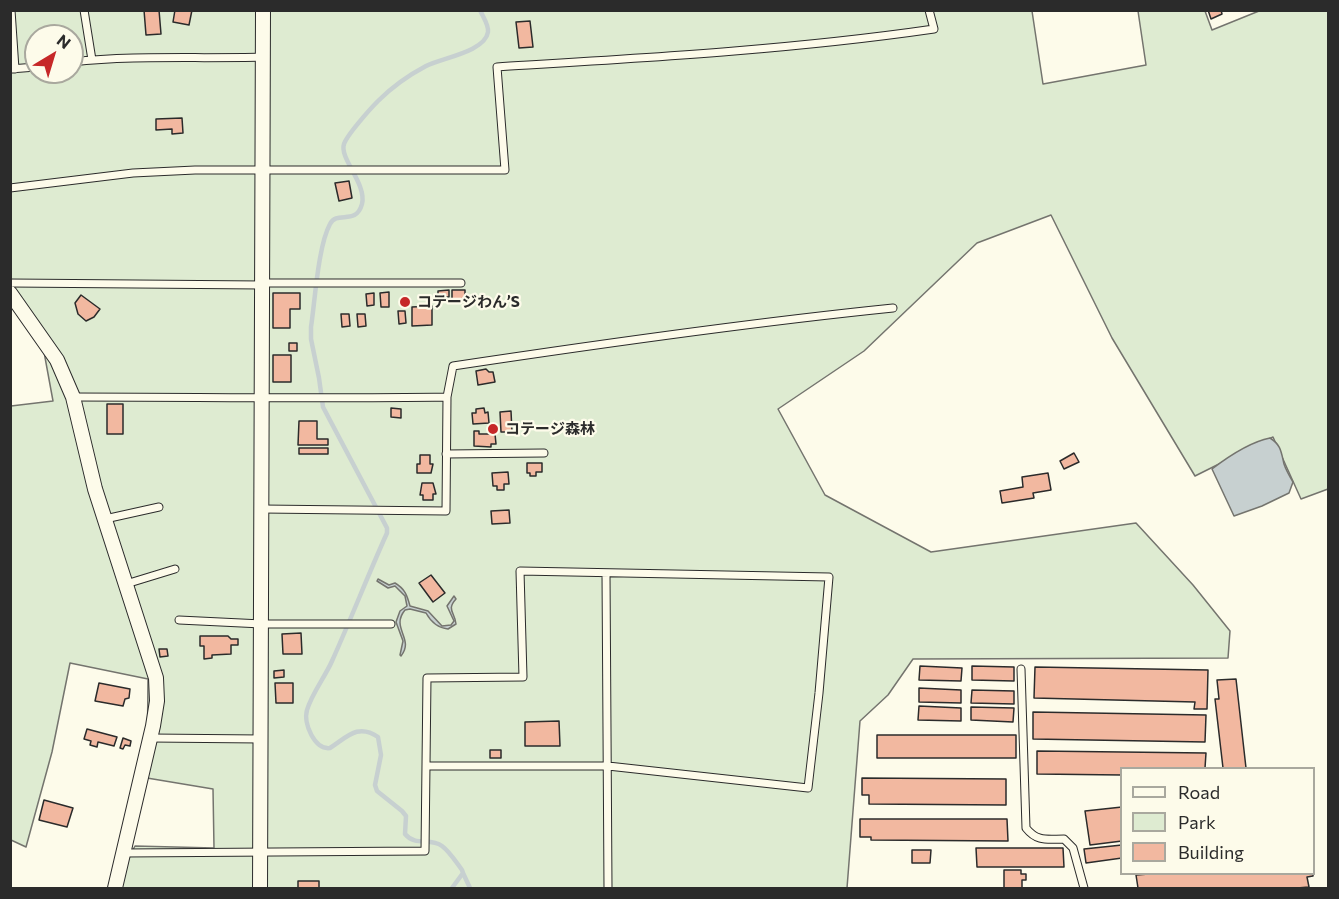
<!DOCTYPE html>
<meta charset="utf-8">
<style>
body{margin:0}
#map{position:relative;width:1339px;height:899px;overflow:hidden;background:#fdfbea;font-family:Commissioner,sans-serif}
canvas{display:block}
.frame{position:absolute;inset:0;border:12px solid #2b2b2b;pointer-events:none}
.legend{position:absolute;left:1120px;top:767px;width:195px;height:108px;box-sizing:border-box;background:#fdfbea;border:2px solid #a9a89e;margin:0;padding:8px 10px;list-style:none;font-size:18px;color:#2b2b2b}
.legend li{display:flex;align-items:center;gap:12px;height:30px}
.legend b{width:30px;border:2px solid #a9a89e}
.north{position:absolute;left:24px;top:24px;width:60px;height:60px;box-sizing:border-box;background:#fdfbea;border:2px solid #a9a89e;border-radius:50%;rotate:38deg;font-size:16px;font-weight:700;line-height:24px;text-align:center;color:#2b2b2b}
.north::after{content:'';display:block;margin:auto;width:21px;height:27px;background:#c62828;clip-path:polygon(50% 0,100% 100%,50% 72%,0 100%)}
</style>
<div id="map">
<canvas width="1339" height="899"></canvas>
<div class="frame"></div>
<ul class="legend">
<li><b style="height:8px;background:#fdfbea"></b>Road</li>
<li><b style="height:16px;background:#deebd1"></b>Park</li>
<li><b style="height:16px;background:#f2b8a0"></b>Building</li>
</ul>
<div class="north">N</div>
</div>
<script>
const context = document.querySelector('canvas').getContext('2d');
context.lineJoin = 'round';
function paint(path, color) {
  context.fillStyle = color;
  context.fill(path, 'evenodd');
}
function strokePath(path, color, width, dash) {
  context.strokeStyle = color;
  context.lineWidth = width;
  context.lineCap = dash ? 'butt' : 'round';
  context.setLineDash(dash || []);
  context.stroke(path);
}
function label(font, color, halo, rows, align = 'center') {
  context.font = font + ' Commissioner,"Noto Sans JP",sans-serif';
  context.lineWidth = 4.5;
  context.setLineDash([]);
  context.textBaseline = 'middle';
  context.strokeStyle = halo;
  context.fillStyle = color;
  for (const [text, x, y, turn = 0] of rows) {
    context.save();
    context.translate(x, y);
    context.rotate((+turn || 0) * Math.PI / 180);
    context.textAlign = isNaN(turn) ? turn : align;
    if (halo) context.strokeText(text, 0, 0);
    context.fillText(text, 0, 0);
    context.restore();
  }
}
const green = new Path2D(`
 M11,11H1032L1043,84L1146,65L1138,11H1205L1212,30L1259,11H1328V489L1301,499L1273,437L1195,476L1112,338L1051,215L977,243L864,351L778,409L825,495L931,552L1136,523L1193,585L1230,631L1228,658L913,659L888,695L860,721L847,888H112L135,846L214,848L213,789L147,778L148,679L70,663L52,752L26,847L11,840V406L53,401L44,352L11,296ZM36,36H72V72H36Z`);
const water = new Path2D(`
 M1270,438C1281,445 1281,451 1284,464C1286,470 1290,477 1293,482L1289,493L1262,506L1234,516L1212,469C1229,456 1250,442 1270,438Z
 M378,579L389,585L395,583C405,589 407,595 410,606L428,611L442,626L451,625L454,621L447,606L454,596L456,599C446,610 455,612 456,624L448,629C438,628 431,622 426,613L410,609L405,610C390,628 415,639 401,656L400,655L403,641L396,622L400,611L407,606L405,596L395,586L388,588L377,581Z`);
const stream = new Path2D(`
 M463,873L470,888
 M452,888L463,873L462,870C456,862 450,852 442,846C430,837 416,847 405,834L406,816L402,811L377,791L375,785L381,755L378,737C358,723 347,737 330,748C315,750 303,724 307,710C312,693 325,677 332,661C351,619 368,575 387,533V528L323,407L319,378L311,339V327C315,301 318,246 330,224C337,210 356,226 362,204C367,184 339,158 344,144C347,135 370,109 378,101C391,88 409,75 426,66C441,58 485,52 488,32C489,25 483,17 480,10`);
const building = new Path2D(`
 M144,10H159L161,34L146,35Z
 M175,10H192L189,25L173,22Z
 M1208,10H1221L1222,14L1211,19Z
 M530,21L533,47L519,48L516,22Z
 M182,118L183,133L172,134V129L156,130V119Z
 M349,181L352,198L339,201L335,183Z
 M449,290V297H438V291Z
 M452,290H465V299L452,300Z
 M389,292V307H381L380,293Z
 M273,293H300V309H290V328H273Z
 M374,293V305L367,306L366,294Z
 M81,295L100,309L94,317L86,321L78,314L75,303Z
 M432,306V325L412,326V307Z
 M398,311H405L406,323L399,324Z
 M341,314H349L350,326L342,327Z
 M357,314H365L366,326L358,327Z
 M289,343H297V351H289Z
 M273,355H291V382H273Z
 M486,369L489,372H493L495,382L478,385L476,371Z
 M107,404H123V434H107Z
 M391,408L401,409V418L391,417Z
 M484,408L485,413L488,412L489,423L473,424L472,413H476V409Z
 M511,411L512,432H501L500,412Z
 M299,421H317V439H328V445H298Z
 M474,431H479V434H495L496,444H491V447L474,446Z
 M299,448H328V454H299Z
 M1074,453L1079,462L1064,469L1060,461Z
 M420,455H430V464H433L431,473H417V464H420Z
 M527,463H542V472H536V476H530V473H527Z
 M508,472L509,484H504V490H497V486H493L492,473Z
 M1048,473L1051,490L1033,493L1034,498L1002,503L1000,491L1023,487L1022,477Z
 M422,483H433L436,494H433V500H423V495H420Z
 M509,510L510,523L492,524L491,511Z
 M431,575L445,593L433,602L419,583Z
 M301,633L302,654H283L282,634Z
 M200,636H228L231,639H238V645H231V654L212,655V658L204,659V646H200Z
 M159,649H167L168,656L160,657Z
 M920,666L962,668L961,681L919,680Z
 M972,666L1014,667V681L972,680Z
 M1035,667L1208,670L1207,709H1194L1195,702L1034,698Z
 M284,670V677L274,678V671Z
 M1236,679L1246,768H1223L1215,699H1219L1217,680Z
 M99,683L130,689L129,698L125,699L123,706L95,701Z
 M275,683H293V703H276Z
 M919,688L961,690V703L919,702Z
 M972,690L1014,691V704L971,703Z
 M919,706L961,708V721L918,720Z
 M971,707L1014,708L1013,722L971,720Z
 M1033,712L1206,715L1205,742L1033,739Z
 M559,721L560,746H525V722Z
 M87,729L117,737L114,746L98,742L97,747L90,745L91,741L84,739Z
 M877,735H1016V758H877Z
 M123,738L131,741L130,746L125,745L123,749L120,748Z
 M490,750H501V758H490Z
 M1037,751L1206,753L1205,768H1122V775L1037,774Z
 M862,778L1006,779V805L869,804V795H862Z
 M44,800L73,808L67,827L39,820Z
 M1122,807V841L1090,845L1085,811Z
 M860,819H1007L1008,841L871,840V837H860Z
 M1122,845V858L1086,863L1084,849Z
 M976,848H1063L1064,867H977Z
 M912,850H931L930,863H912Z
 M1004,870H1021V874H1026V880H1022V888H1004Z
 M1149,874H1313V876L1307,877L1309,887L1297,888H1138L1136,875Z
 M298,881H319V888H298Z`);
const lane = new Path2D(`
 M11,10L15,69
 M84,10L92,60
 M72,62C135,55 199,59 262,57
 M10,69L36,67
 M10,188L133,173L195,170H505L497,67C643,58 789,50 934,29L929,10
 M10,283L262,285
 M262,283H461
 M73,397C198,397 322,399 447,397
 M446,454L544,453
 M262,509L446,511L447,397L453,366C599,344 746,323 893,308
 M105,519L159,507
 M606,573L608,888
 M126,584L175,569
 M179,620L262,624H391
 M1021,669L1026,828C1037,842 1047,839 1064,839L1073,848L1084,888
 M150,738L261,739
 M124,853L425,851L427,678L523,677L520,571L829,577L819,693L808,788L608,766H426`);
const street = new Path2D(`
 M10,293L57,360L73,397L95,489L156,678L157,701L153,726L115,888
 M260,888L263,10`);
const markers = [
 [405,302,6,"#c62828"],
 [493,429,6,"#c62828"]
];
const poiNames = [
 ["コテージわん’S",417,302],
 ["コテージ森林",505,429]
];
paint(green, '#deebd1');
strokePath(green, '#74746e', 1.5);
paint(water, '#c7d0d0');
strokePath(water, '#74746e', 1.5);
strokePath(stream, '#c7d0d0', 4.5);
paint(building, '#f2b8a0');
strokePath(building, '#2b2b2b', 1.5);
strokePath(lane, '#2b2b2b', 9);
strokePath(street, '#2b2b2b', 16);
strokePath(lane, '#fdfbea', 7);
strokePath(street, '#fdfbea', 14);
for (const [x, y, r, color] of markers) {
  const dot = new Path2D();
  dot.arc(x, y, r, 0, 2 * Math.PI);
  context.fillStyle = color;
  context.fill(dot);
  strokePath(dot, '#fdfbea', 2);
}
label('bold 15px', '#2b2b2b', '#fdfbea', poiNames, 'left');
</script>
